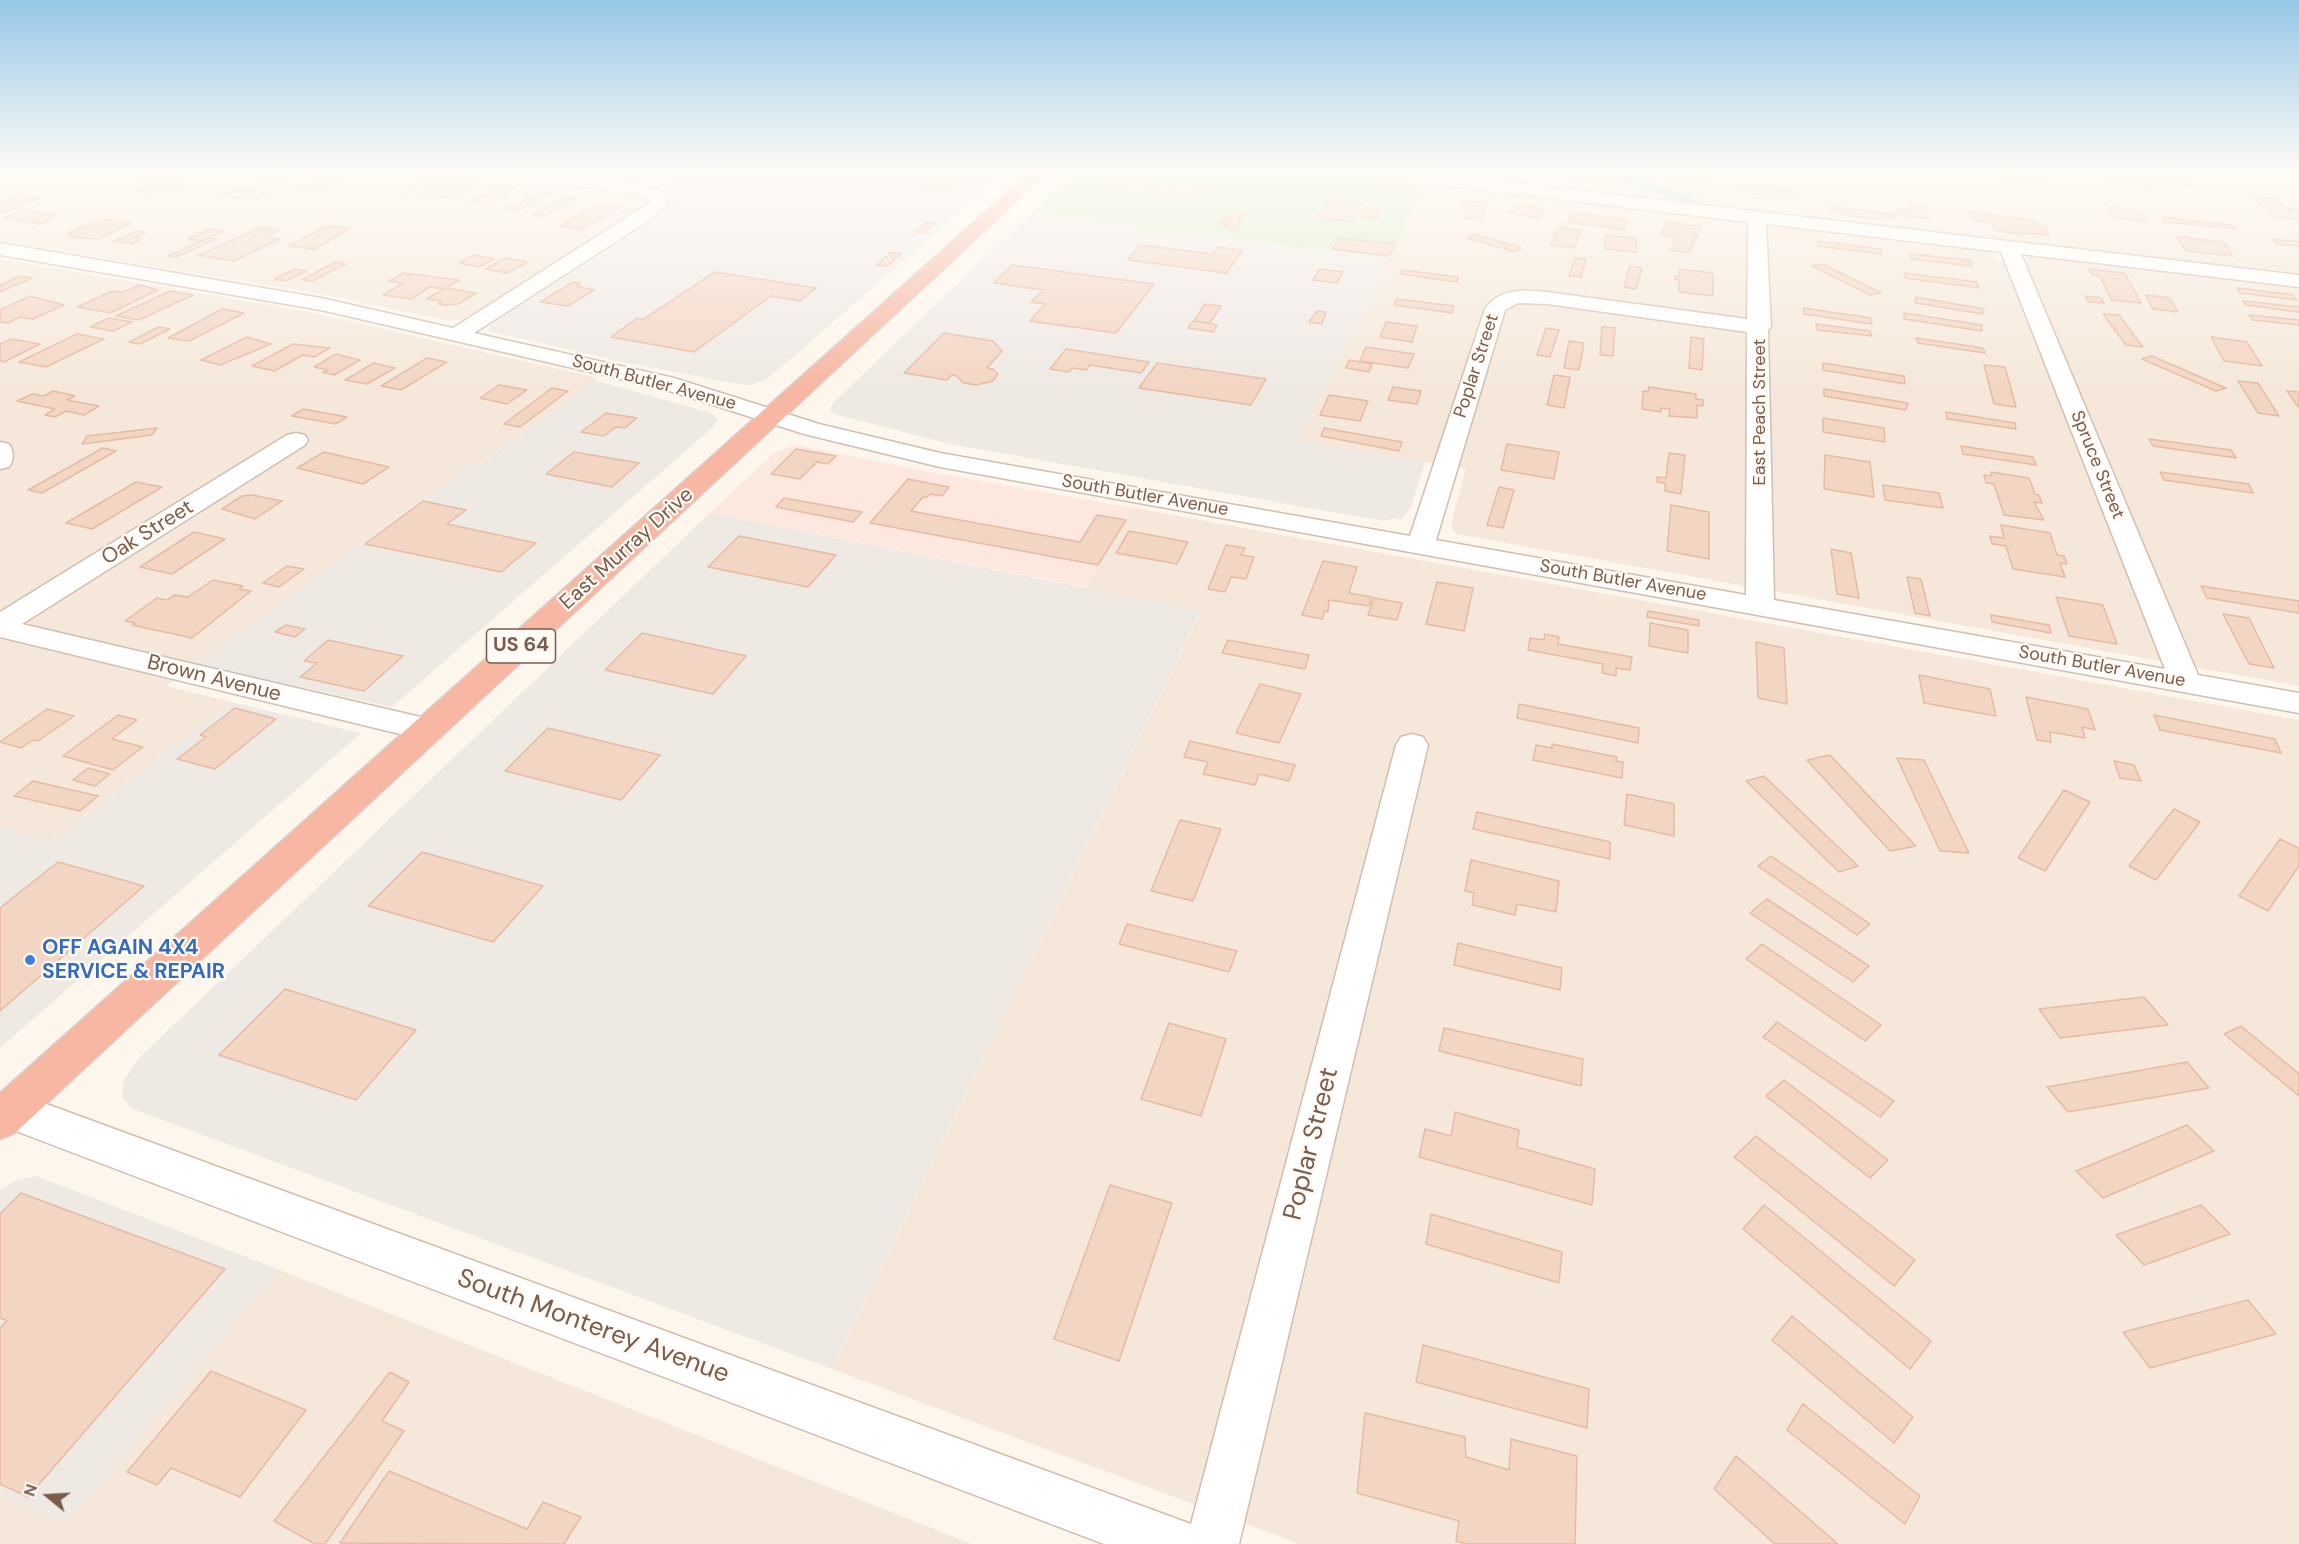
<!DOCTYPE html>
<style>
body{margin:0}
#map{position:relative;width:2299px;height:1544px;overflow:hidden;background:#fdf6ec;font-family:"DM Sans",sans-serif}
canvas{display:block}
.north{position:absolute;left:18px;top:1466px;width:60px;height:60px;-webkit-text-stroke:4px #fffaf3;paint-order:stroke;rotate:288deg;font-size:16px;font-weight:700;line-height:24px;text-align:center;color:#7a5c4d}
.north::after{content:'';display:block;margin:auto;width:21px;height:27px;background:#7a5c4d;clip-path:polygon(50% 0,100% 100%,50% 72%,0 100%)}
</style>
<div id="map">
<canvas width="2299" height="1544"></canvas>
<div class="north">N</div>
</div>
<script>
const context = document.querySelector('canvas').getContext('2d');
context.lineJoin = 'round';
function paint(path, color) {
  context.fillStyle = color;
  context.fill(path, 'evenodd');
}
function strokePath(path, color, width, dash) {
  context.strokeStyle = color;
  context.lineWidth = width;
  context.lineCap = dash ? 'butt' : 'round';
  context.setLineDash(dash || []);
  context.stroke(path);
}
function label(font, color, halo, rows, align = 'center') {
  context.font = font + ' "DM Sans",sans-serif';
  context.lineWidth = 4.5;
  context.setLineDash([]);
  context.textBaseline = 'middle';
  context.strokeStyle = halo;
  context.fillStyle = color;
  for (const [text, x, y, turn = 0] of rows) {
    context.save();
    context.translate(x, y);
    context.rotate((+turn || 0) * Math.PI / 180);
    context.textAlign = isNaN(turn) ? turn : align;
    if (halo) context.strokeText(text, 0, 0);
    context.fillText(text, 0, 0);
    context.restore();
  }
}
const residential = new Path2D(`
 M0,171H715L675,196L673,195L650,199V203L639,211L465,318L450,321L331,296L0,241Z
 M1406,171H1593L1651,188L1678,202Z
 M1606,171H2299V277L1706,205L1701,193Z
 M1424,184L1730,219L1743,224L1775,228L1787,226L1987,250L1999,259L2028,263L2027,256H2038L2299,286V686L1457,534L1452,528V520L1466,469L1299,442Z
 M0,259L305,311L597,378L481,463L473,462L166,686L231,702L50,842L0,827Z
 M1134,508L2299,720V1544H1300L832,1369L1201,612L1085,589Z
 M280,1270L972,1544H0V1494L66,1524Z`);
const commercial = new Path2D(`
 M796,445L931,472L1134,508L1086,587L710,513L774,453Z`);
const industrial = new Path2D(`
 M715,171H1008L766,380L749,385L738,384L623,362L489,331L488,329L493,323L663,215L675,201V196Z
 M1031,213L1389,258L1299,442L1425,462L1411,507L1404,517L1400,520L1395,518L1383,521L950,444L838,415L830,410L833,403Z
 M594,380L708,412L718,419L713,427L392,707L196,664L473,462L482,463Z
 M710,513L1201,611L832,1369L133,1109L122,1097L124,1080L139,1058Z
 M231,702L361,733L0,1048V827L51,842Z
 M36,1176L280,1270L66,1524L0,1494V1189L17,1180Z`);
const green = new Path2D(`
 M1074,171H1312L1424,184L1389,258L1031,213Z
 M1593,171H1606L1701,193L1706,205L1678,202L1651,188Z`);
const stream = new Path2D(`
 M1597,171L1689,199`);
const building = new Path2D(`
 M142,171H166L146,179L134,178L142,175L136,174Z
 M277,171H305L277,183L255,180Z
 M689,171H713L695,183L675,181Z
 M849,171H869L860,178L843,176Z
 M939,171H943L966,174L949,189L920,186L927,176L932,177Z
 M1109,171H1128L1150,174L1140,184L1103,180Z
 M1645,171L1706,174V182L1644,176Z
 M1951,171L2019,175L2022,180L1952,173Z
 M2024,171L2037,172L2043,183L2029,182Z
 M2151,171H2180L2187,181L2194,185L2158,182Z
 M329,175L345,178L315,191L299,189Z
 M2105,175L2127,177L2132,185L2109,182Z
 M1568,177L1613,182L1612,185L1567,180Z
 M2134,178L2147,180L2151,187L2138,186Z
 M430,179L445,181L450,179L479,182L448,198L403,192Z
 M159,181L186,185L164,194L136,190Z
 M1161,182L1198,187L1191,195L1154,190Z
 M1736,185L1794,191V195L1786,194L1787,197L1746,193V190L1736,189Z
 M501,186L515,188L484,205L470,203Z
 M237,189L267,193L251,200L220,196Z
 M540,192L551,193L517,211L506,209Z
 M21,195L40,198L0,214V203Z
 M565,197L576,198L544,216L532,215Z
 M2253,197L2278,199L2285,208L2260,205Z
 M1327,200L1362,204L1352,222L1317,218Z
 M1463,200L1487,203L1482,220L1463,218L1468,204H1461Z
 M599,204L620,207L580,229L560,226Z
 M1523,204L1544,210L1541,219L1509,213L1514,205Z
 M1911,205L1925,206L1929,219L1899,215L1897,209L1913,210Z
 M1830,207L1894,214L1895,218L1889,217L1890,220L1842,215L1841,212L1831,211Z
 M2109,207L2139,211L2150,222L2115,218Z
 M2286,208L2299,209V220L2274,217L2268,210L2290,212Z
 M23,210L60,216L39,224L4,218Z
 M1366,210L1379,211L1376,218L1362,217Z
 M1235,211L1246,212L1235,228L1223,227L1226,223H1219L1222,219H1229Z
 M1572,211L1586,214L1627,220L1624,230L1567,222Z
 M1968,211L2036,221L2039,227H2045L2049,235L2021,233L2022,235L1995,230L1992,223L1972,220Z
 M2162,217L2232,225L2236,229L2165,222Z
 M104,219L131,223L99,239L69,237L74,235L68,233Z
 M1667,221L1701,227L1689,253L1670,250L1676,238L1660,235Z
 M926,222L935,223L924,233L915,232Z
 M326,226L350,228L315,249L290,246Z
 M262,227L280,230L265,237L280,239L234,261L199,255Z
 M1558,227L1581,230L1574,248L1551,245Z
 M210,229L224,231L200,241L188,239Z
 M138,231L146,232L134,238L142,239L131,244L114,241Z
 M1474,234L1522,248L1515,252L1467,238Z
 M1605,235L1636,238V252L1605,249Z
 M2177,237L2223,242L2233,256L2186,251Z
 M209,238L216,239L176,257L168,256Z
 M1339,238L1395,244L1389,256L1333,249Z
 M2273,239L2299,242V246L2276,244Z
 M1818,241L1881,249V254L1818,246Z
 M1140,245L1213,254L1218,247L1242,250L1227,273L1128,260Z
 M891,252L901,254L887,266L877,265Z
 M1910,254L1970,260L1972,266L1912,259Z
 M474,255L494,259L479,267L459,263Z
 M505,258L528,262L507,273L485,269Z
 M1575,258L1586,259L1581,277L1569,276Z
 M335,262L346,264L312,281L302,280Z
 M1822,264L1881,293L1870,295L1812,266Z
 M1012,265L1154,284L1116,333L1030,321L1045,304L1031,302L1043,290L994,283Z
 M1630,266L1642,268L1636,289L1624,287Z
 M295,269L306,271L286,281L274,279Z
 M1320,269L1343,272L1337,283L1313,280Z
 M1680,269L1713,273V296L1679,292V280H1675V276H1679Z
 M2089,269L2125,273L2141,303L2111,300L2100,276L2093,275Z
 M1402,270L1458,277L1457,282L1400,274Z
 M715,272L816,288L800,301L771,296L694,352L611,337L637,318L644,319Z
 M403,273L459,280L445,289L430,287L411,299L383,295L403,283L389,281Z
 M1904,273L1977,282L1979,288L1905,278Z
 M20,276L32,278L0,292V285Z
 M573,282L581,283L576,286L594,290L568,306L540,302Z
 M140,285L158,290L110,313L77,307L113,291L123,292Z
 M446,288L476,293L458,304L447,305L438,304L442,301L426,299Z
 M2237,288L2293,295L2297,300L2240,293Z
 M170,291L193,295L139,320L116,316Z
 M2146,295L2170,298L2178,312L2153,309Z
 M30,296L64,305L33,319L20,317L8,323L0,322V310Z
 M2085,296L2101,298L2104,303L2088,302Z
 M1916,297L1984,309L1983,314L1915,303Z
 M1396,299L1454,306L1452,313L1394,305Z
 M2243,301L2299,307V312L2246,305Z
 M1205,304L1221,306L1210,323L1194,321Z
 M1803,308L1871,318L1872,324L1804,314Z
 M222,309L244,313L189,341L168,338Z
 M1317,311L1326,312L1322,324L1309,322Z
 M1904,313L1982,325V331L1904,319Z
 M2103,314L2119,315L2143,347L2126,345Z
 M2249,315L2299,320V325L2253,320Z
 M109,318L132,322L113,331L90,327Z
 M1193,321L1217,325L1213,332L1188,328Z
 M1386,322L1417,326L1412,342L1380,337Z
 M1816,324L1870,331L1872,336L1817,330Z
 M159,327L170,329L140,344L129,342Z
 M1602,327L1615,328L1613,356L1600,355Z
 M1546,328L1559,330L1550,357L1537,355Z
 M944,333L993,341L1002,351L987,368L993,369L998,374L993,381L976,385L963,383L957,376L952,375L947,380L904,373Z
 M77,334L104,339L46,367L19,362Z
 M247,337L271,344L220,365L201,360Z
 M1691,337L1704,339L1702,370L1689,368Z
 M2211,337L2247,342L2262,366L2224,361Z
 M1916,338L1983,348L1985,353L1918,343Z
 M11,339L40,344L4,362L0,361V344Z
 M1569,341L1584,343L1579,370L1564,368Z
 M293,344L330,348L314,357L303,355L274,371L252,366Z
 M1366,347L1414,354L1408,368L1360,361Z
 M1066,349L1149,362L1141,373L1090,365L1086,370L1072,368L1069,372L1050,369Z
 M336,354L360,360L334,375L323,372L328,370L314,367Z
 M2152,356L2226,388L2216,391L2142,359Z
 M427,358L447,362L401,390L381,386Z
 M1349,360L1372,364L1369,372L1346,368Z
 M374,363L395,368L367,384L345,380Z
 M1157,363L1266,379L1251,405L1139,388Z
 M1823,363L1904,376L1905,384L1823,370Z
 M1984,365L2005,367L2016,407L1994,404Z
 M1554,375L1570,377L1564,408L1547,405Z
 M2238,381L2258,383L2279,416L2258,413Z
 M499,385L527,390L507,404L480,398Z
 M1393,387L1421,391L1417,404L1388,400Z
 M1649,387L1696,394V399L1703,400V406L1697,405V418L1669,416L1670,409L1661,408V412L1642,409L1643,391L1648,392Z
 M552,388L568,391L520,427L504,424Z
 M1824,389L1908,403L1906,410L1824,396Z
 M53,391L75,396L67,400L99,406L84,415L66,411L55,417L45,415L55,409L17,401L33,394L44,396Z
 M2287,391L2299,392V408Z
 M1329,395L1368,401L1360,421L1320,415Z
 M303,409L347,417L336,424L292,416Z
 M1946,412L2015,423L2016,429L1947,419Z
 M606,413L637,418L625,428L616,427L604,436L581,432Z
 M1823,418L1884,428L1885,442L1823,432Z
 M157,428L152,435L82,444L87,436Z
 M1324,428L1402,442L1399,451L1321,436Z
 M2149,439L2231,450L2236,458L2153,446Z
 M1507,444L1559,452L1554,479L1501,470Z
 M1961,446L2033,457L2036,465L1963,454Z
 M103,448L116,451L42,493L28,490Z
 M796,449L836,456L828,464L817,462L800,479L771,474Z
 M324,452L389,467L363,484L297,468Z
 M574,452L639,463L612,487L546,474Z
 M1669,453L1685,455L1681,494L1665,491V483L1657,482V477L1666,478Z
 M1825,455L1870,462L1874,497L1824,489Z
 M1991,472L2029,478L2035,494L2039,495L2042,503L2034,502L2044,520L2004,515L1994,484L1986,483L1984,475L1992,476Z
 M2160,472L2249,484L2253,493L2164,480Z
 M908,479L949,487L942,496L931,494L927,497H923L911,511L1080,542L1097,515L1126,520L1098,565L870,523Z
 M136,482L162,487L92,529L66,523Z
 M1883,485L1939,493L1943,508L1885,500Z
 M1499,487L1514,490L1503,528L1487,525Z
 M252,495L282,501L255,519L222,509L242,496Z
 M784,498L862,512L853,522L776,507Z
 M423,501L466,510L447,524L536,543L501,572L365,544Z
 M1671,505L1709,512V559L1667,551Z
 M2001,525L2050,533L2057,555L2064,556L2067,564L2060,563L2065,577L2013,569L2006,546L1992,544L1990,536L2004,538Z
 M1129,531L1188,542L1177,564L1116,553Z
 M194,532L225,539L172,574L140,567Z
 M739,536L836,555L808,587L708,567Z
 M1226,545L1245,548L1241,555L1254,557L1246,579L1231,577L1225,592L1208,589Z
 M1831,549L1851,553L1859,598L1837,594Z
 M1323,561L1357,567L1349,593L1372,597L1369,606L1329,600L1328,612L1325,611L1322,619L1302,615Z
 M287,566L304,569L279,587L263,583Z
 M1907,577L1921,579L1930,616L1915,613Z
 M213,580L243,586L239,589L251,591L192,638L132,625L135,623L125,621L157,598L167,600L175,595L188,597Z
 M1437,582L1473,588L1464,631L1426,624Z
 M2201,586L2299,601V613L2207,598Z
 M2056,597L2103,605L2117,644L2069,636Z
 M1374,598L1402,603L1397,620L1368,615Z
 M1648,611L1699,620V626L1647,617Z
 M2223,614L2249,618L2274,668L2249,664Z
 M1991,615L2049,625L2051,633L1992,622Z
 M1650,623L1688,630V653L1649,646Z
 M286,625L305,629L295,637L275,632Z
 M642,633L746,656L713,694L605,670Z
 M1545,634L1559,637L1558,644L1632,657L1630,670L1616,668V676L1602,673L1603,664L1528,650L1530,638L1544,640Z
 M328,640L403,656L364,691L300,677L317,663L304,661Z
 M1228,640L1309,655L1305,669L1222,653Z
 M1756,642L1784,648L1787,704L1758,698Z
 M1919,675L1990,689L1996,716L1924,703Z
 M1260,684L1301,694L1279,743L1236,733Z
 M2026,697L2088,709L2095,730L2082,727L2085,738L2050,732L2051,742L2037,740Z
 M1519,704L1639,728L1638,743L1517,718Z
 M235,708L276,719L215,769L177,759L206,737L200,735Z
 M47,709L74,716L38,741L33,740L21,748L0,742Z
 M118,715L137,720L112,739L143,747L113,770L63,756Z
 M2154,715L2275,739L2281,753L2160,730Z
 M548,728L660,755L621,800L505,771Z
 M1190,741L1295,765L1289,781L1259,774L1255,785L1203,774L1208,762L1184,757Z
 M1552,744L1617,757L1616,761L1623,762L1622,778L1533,760L1536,745L1552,748Z
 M1830,755L1916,846L1890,851L1807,760Z
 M1897,758L1924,760L1969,853L1940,851Z
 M2114,761L2134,765L2141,781L2120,778Z
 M88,768L110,774L95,786L73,780Z
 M1764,776L1858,866L1839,872L1746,781Z
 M33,781L98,796L80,811L14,796Z
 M2064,790L2090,802L2045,871L2018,858Z
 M1627,794L1674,804V836L1624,825Z
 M2174,809L2200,822L2156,880L2129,866Z
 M1477,812L1610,842V859L1473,829Z
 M1180,820L1221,829L1193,901L1151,891Z
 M2280,839L2299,848V866L2268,911L2239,896Z
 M422,852L543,886L493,942L368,906Z
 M1771,856L1870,924L1857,935L1758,866Z
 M1471,860L1559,881L1556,912L1517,904L1515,915L1472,905L1474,893L1465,891Z
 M58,862L144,886L0,1011V908Z
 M1767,899L1869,966L1853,982L1750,913Z
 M1127,924L1237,951L1229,972L1119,944Z
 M1458,943L1562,968L1560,990L1454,965Z
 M1762,944L1881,1025L1865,1041L1746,959Z
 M285,989L416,1030L356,1100L219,1055Z
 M2144,997L2168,1025L2060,1038L2039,1009Z
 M1777,1022L1894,1101L1880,1117L1763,1037Z
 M1169,1023L1226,1039L1201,1116L1141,1099Z
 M2241,1026L2299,1074V1096L2224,1034Z
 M1444,1028L1583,1059L1581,1086L1439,1051Z
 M2187,1062L2209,1088L2068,1112L2047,1087Z
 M1784,1080L1888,1160L1870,1178L1766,1096Z
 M1455,1112L1519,1130L1517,1147L1595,1169L1592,1205L1419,1157L1425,1129L1451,1136Z
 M2187,1125L2214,1151L2103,1198L2076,1171Z
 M1756,1136L1915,1260L1894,1286L1734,1157Z
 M1110,1185L1172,1203L1119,1361L1054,1339Z
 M21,1193L225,1269L28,1497L0,1484V1328L7,1321L0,1318V1214Z
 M1764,1205L1931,1341L1910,1369L1743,1229Z
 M2201,1205L2230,1234L2144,1265L2116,1235Z
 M1431,1214L1562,1252L1559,1283L1426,1244Z
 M2248,1300L2276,1334L2150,1368L2123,1332Z
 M1792,1316L1913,1417L1894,1443L1772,1340Z
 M1423,1345L1589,1389L1587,1428L1416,1382Z
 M211,1371L306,1410L240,1497L171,1468L157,1485L127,1472Z
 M390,1372L409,1382L382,1421L404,1431L325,1544H315L274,1521Z
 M1803,1404L1920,1496L1905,1524L1787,1430Z
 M1365,1413L1465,1437L1466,1457L1509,1470L1511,1439L1577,1456L1575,1544H1466L1456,1541L1459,1521L1357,1493Z
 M1736,1456L1838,1544H1775L1714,1489Z
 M389,1471L527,1529L543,1502L581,1517L564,1544L340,1543Z`);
const minor = new Path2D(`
 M500,171C554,171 608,177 660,190L669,203L656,216L474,333L674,378L819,424L940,453L1410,536L1485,309C1499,288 1524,290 1547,292L1747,319L1748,222L1365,176L1357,171H1411L2299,275V287L2021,254L2198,675L2299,693V713L940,467L804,434L660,388L321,310L0,255V243L321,298L453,328L651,202L648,198L634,194L508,176ZM1766,224L2001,252L2165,669L1774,600L1768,330L1771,327ZM1518,303L1547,304L1747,332L1746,595L1436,540L1505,310Z
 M296,433L305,435L308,440L305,445L22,624L429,719L440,722L445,730L440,738L429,741L0,637V612L287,435Z
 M0,442L9,444C14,451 14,460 9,467L0,469Z
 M1412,734L1423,737L1428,745L1239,1544H1104L0,1125V1095L11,1091L1191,1524L1396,745L1401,737Z`);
const highway = new Path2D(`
 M1031,171H1049L15,1133L0,1139V1093Z`);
const markers = [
 [30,960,6,"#3f7fe0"]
];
const farStreetnames = [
 ["Poplar Street",1477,366,-72],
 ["South Butler Avenue",654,383,15],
 ["East Peach Street",1760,412,-90],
 ["Spruce Street",2097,465,68],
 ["South Butler Avenue",1145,496,10],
 ["South Butler Avenue",1623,581,10],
 ["South Butler Avenue",2102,667,10]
];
const shields = [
 [521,646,69]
];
const shieldNames = [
 ["US 64",521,646]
];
const streetNames = [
 ["Oak Street",148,533,-32],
 ["East Murray Drive",627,549,-42],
 ["Brown Avenue",214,679,14]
];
const shopNames = [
 ["OFF AGAIN 4X4",42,948],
 ["SERVICE & REPAIR",42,972]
];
const nearStreetnames = [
 ["Poplar Street",1312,1144,-76],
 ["South Monterey Avenue",593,1327,20]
];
paint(residential, '#f5e8da');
paint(commercial, '#fde8e0');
paint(industrial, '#efe9e4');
paint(green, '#d8ecc9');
strokePath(stream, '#a5d3da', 6);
paint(building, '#f3d5c3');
strokePath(building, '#e6bba3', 1.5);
strokePath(minor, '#d1beb0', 3);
strokePath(highway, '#dad1cd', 3);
paint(minor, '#fff');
paint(highway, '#f7b7a3');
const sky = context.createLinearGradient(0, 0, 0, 388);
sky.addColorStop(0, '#97c7e8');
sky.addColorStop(0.44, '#fefbf6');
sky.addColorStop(1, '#fefbf600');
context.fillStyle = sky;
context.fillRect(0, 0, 2299, 388);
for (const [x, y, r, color] of markers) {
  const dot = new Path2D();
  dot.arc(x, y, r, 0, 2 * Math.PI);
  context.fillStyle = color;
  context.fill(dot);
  strokePath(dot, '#fffaf3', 2);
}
label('18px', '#7a5c4d', '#fffaf3', farStreetnames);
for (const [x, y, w] of shields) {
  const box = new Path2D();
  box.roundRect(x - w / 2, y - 17, w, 34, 4.5);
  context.fillStyle = '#fffaf3';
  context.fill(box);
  strokePath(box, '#7a5c4d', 1.5);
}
label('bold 20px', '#7a5c4d', null, shieldNames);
label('21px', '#7a5c4d', '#fffaf3', streetNames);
label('bold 21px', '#366cbe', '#fffaf3', shopNames, 'left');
label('26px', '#7a5c4d', '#fffaf3', nearStreetnames);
</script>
